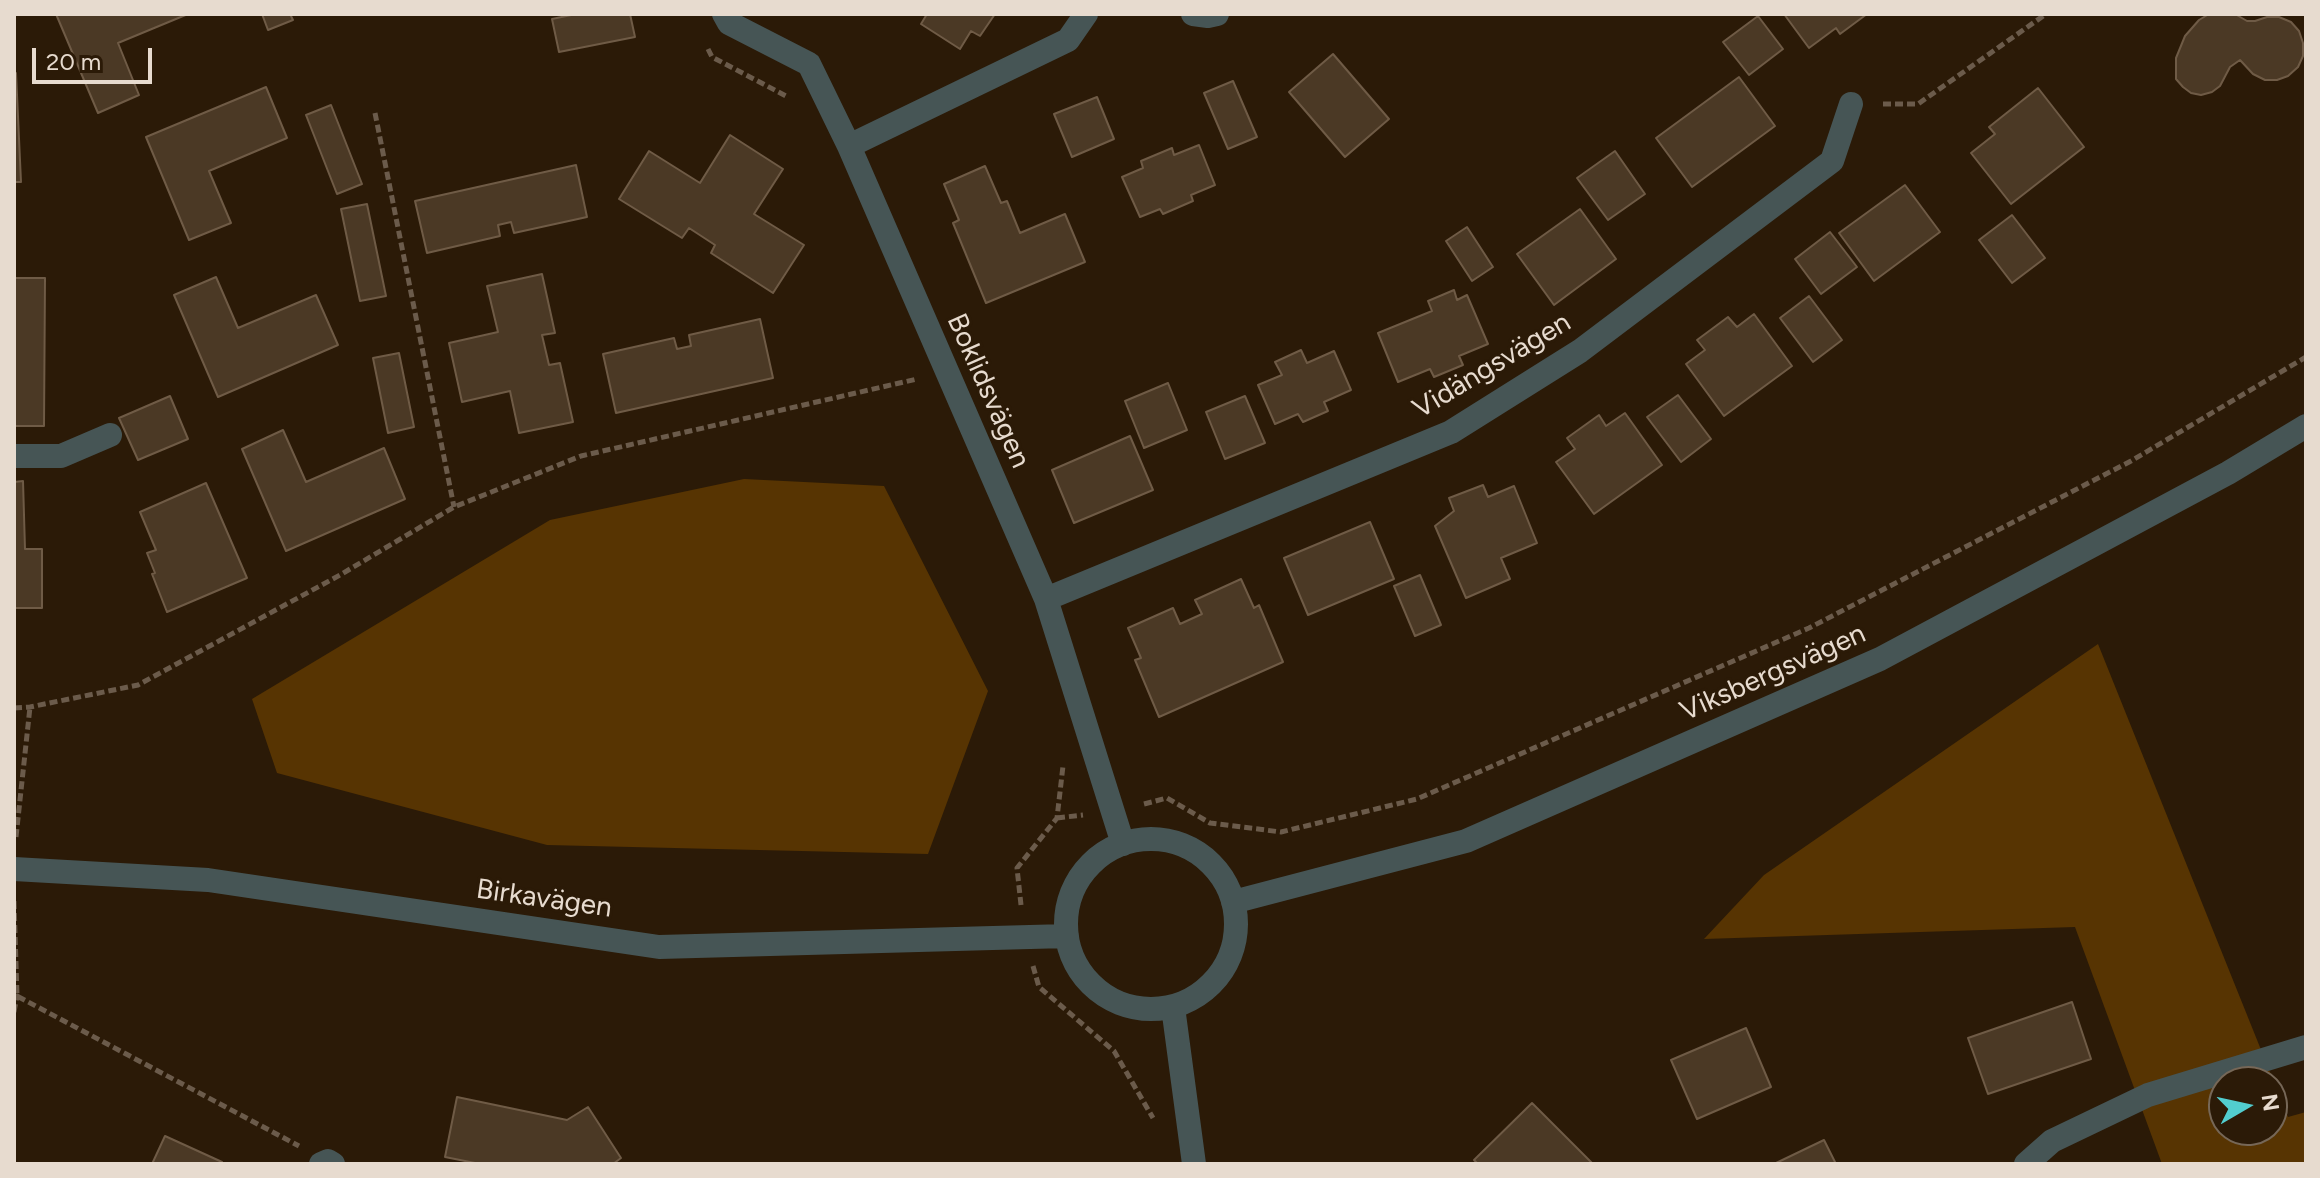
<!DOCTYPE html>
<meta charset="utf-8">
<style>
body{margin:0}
#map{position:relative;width:2320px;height:1178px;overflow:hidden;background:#2b1a07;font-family:Figtree,sans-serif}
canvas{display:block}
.frame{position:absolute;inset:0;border:16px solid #e7dbcf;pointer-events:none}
.north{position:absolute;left:2208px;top:1066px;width:80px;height:80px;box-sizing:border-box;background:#2b1a07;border:2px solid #766757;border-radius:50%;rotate:81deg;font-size:22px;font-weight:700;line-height:32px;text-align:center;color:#e7dbcf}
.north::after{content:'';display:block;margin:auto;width:28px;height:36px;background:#52cdce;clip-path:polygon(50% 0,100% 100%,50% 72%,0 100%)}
.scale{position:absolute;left:32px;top:48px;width:120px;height:36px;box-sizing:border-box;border:4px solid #e7dbcf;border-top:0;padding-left:10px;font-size:24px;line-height:28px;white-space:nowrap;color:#e7dbcf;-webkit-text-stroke:6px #2b1a07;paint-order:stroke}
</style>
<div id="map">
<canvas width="2320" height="1178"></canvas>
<div class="frame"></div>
<div class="north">N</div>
<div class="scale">20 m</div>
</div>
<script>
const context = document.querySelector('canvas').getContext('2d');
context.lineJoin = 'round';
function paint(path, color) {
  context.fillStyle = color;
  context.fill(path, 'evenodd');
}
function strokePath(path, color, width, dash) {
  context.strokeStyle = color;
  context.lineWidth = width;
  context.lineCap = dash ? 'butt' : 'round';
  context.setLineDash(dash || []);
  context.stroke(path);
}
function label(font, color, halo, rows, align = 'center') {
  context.font = font + ' Figtree,sans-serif';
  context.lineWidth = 6;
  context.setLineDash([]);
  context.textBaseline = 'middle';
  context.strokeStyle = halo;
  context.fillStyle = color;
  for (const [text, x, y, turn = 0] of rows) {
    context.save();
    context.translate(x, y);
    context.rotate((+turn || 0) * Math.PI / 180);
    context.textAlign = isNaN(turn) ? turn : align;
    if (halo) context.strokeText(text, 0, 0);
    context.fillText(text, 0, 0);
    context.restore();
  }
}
const green = new Path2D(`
 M744,479L884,486L988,691L928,854L547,845L277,773L252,699L550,520Z
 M2098,644L2288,1117L2306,1112V1164H2162L2075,927L1704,939L1764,875ZM2224,1082H2272V1130H2224Z`);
const building = new Path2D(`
 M56,14H188L118,43L139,95L98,113Z
 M262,14H290L293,20L268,30Z
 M576,14H630L635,37L559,52L552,19Z
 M927,14H995L980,36L971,31L960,49L921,24Z
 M1784,14H1867L1840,34L1836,28L1809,48Z
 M2209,14H2235L2247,21H2255L2267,17H2279L2291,22L2299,31L2303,43V56L2298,67L2288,76L2277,80H2265L2253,74L2240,60L2230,67L2220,86L2212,92L2201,95L2191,93L2183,87L2176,79V58L2185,36L2199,20Z
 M1758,16L1783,49L1749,75L1723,42Z
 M1333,54L1389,119L1345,157L1289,92Z
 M14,73H16L21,182H14Z
 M1739,77L1775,126L1692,187L1656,138Z
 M1233,81L1257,137L1228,149L1204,93Z
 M266,87L287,138L209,171L231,223L189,240L146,137Z
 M2038,88L2084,147L2011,204L1971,153L1995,134L1989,127Z
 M1097,97L1114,139L1072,157L1054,114Z
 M331,105L362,184L337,194L306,115Z
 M730,135L783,169L754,214L804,245L773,293L711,253L715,245L689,228L682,238L619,199L649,151L700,183Z
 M1199,145L1215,185L1191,195L1193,201L1163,214L1160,209L1140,217L1122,177L1143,168L1141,161L1172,148L1174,155Z
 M1615,151L1645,194L1608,220L1577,178Z
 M576,165L587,217L514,233L511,222L498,225L500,236L427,253L415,201Z
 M985,166L1001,203L1007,201L1020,233L1065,214L1085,262L986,303L953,223L959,220L944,184Z
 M1905,185L1940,232L1874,281L1839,233Z
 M367,204L386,296L360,301L341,209Z
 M1580,209L1616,259L1554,305L1517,254Z
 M2012,215L2045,258L2012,283L1979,240Z
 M1467,227L1493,267L1472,281L1446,241Z
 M1830,232L1857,267L1821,294L1795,259Z
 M542,274L555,333L542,335L549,365L560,363L573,422L519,433L510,391L462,402L449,343L498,332L487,286Z
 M216,277L238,328L316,295L338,345L218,397L174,295Z
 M14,278H45L44,426H14Z
 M1454,290L1457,300L1467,295L1488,344L1459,356L1463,365L1434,377L1430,369L1398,382L1378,333L1432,311L1428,301Z
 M1809,296L1842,340L1813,362L1780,318Z
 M1754,314L1792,366L1724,416L1686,364L1705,350L1697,340L1728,317L1737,327Z
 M760,319L773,378L616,413L603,354L674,338L677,349L691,346L689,335Z
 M1301,350L1307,363L1334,351L1351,390L1324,402L1328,411L1303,422L1298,414L1275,424L1258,385L1282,375L1275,362Z
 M399,353L414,427L388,433L373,358Z
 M1168,383L1187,430L1144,448L1125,401Z
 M1678,395L1711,439L1681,462L1647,417Z
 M170,396L188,439L138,460L119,418Z
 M1245,396L1265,443L1225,459L1206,412Z
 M1625,413L1662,465L1594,514L1556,462L1575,449L1567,438L1599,415L1606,426Z
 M283,430L306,482L384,448L405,499L286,551L242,449Z
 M1130,436L1153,490L1074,523L1052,470Z
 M23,481L25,549H42V608H14V482Z
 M206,483L247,578L167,612L152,574L155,573L147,553L156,550L140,512Z
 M1483,485L1488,497L1514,486L1537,543L1501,558L1510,579L1466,598L1435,526L1454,511L1449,498Z
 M1370,522L1394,579L1308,615L1284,558Z
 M1420,575L1441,625L1415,636L1394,586Z
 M1241,579L1254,608L1259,605L1283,662L1159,717L1135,660L1141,658L1128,628L1173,608L1180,624L1202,614L1195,600Z
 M2072,1002L2091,1059L1988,1094L1968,1038Z
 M1746,1028L1771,1087L1697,1119L1671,1060Z
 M457,1097L567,1120L588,1107L621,1158L613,1164H480L445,1157Z
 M1532,1103L1593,1164H1478L1474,1160Z
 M165,1136L222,1162L220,1164H152Z
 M1824,1140L1836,1164H1774Z`);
const path = new Path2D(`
 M708,49L712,57L788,97
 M1883,104H1918L2046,14
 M375,113L454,507
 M14,708L30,707L138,685L340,575L454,507L581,456L917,379
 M1144,804L1167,798L1210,823L1281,832L1417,799L1809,628L2131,461L2306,357
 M1057,818L1083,815
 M16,837L30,707
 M14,901L17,996L299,1146
 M1021,905L1017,868L1057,818L1063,766
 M1033,966L1039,987L1114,1051L1153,1118
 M14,1012L17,996H15`);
const minor = new Path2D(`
 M724,14L729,23L809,64L849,146L1046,599L1123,844
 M1193,14L1208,16L1217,14
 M849,146L1068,40L1086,14
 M14,456H61L110,435
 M1046,599L1451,432L1580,351L1832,161L1851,104
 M1066 924a85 85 0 1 1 170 0a85 85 0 1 1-170 0Z
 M14,869L208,880L659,947L1067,936
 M1233,902L1466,841L1880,659L2228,473L2306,426
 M1173,1007L1194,1164
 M321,1164L328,1161L333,1164
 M2026,1164L2052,1141L2148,1095L2306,1047`);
const streetNames = [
 ["Vidängsvägen",1492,366,-31],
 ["Boklidsvägen",988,391,66],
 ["Viksbergsvägen",1773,673,-24],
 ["Birkavägen",544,899,8]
];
paint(green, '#573402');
paint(building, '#4b3925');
strokePath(building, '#6f5b46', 2);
strokePath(path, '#6b5b4b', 5, [8, 4]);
strokePath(minor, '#465555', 24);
label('28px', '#e7dbcf', '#2b1a07', streetNames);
</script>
